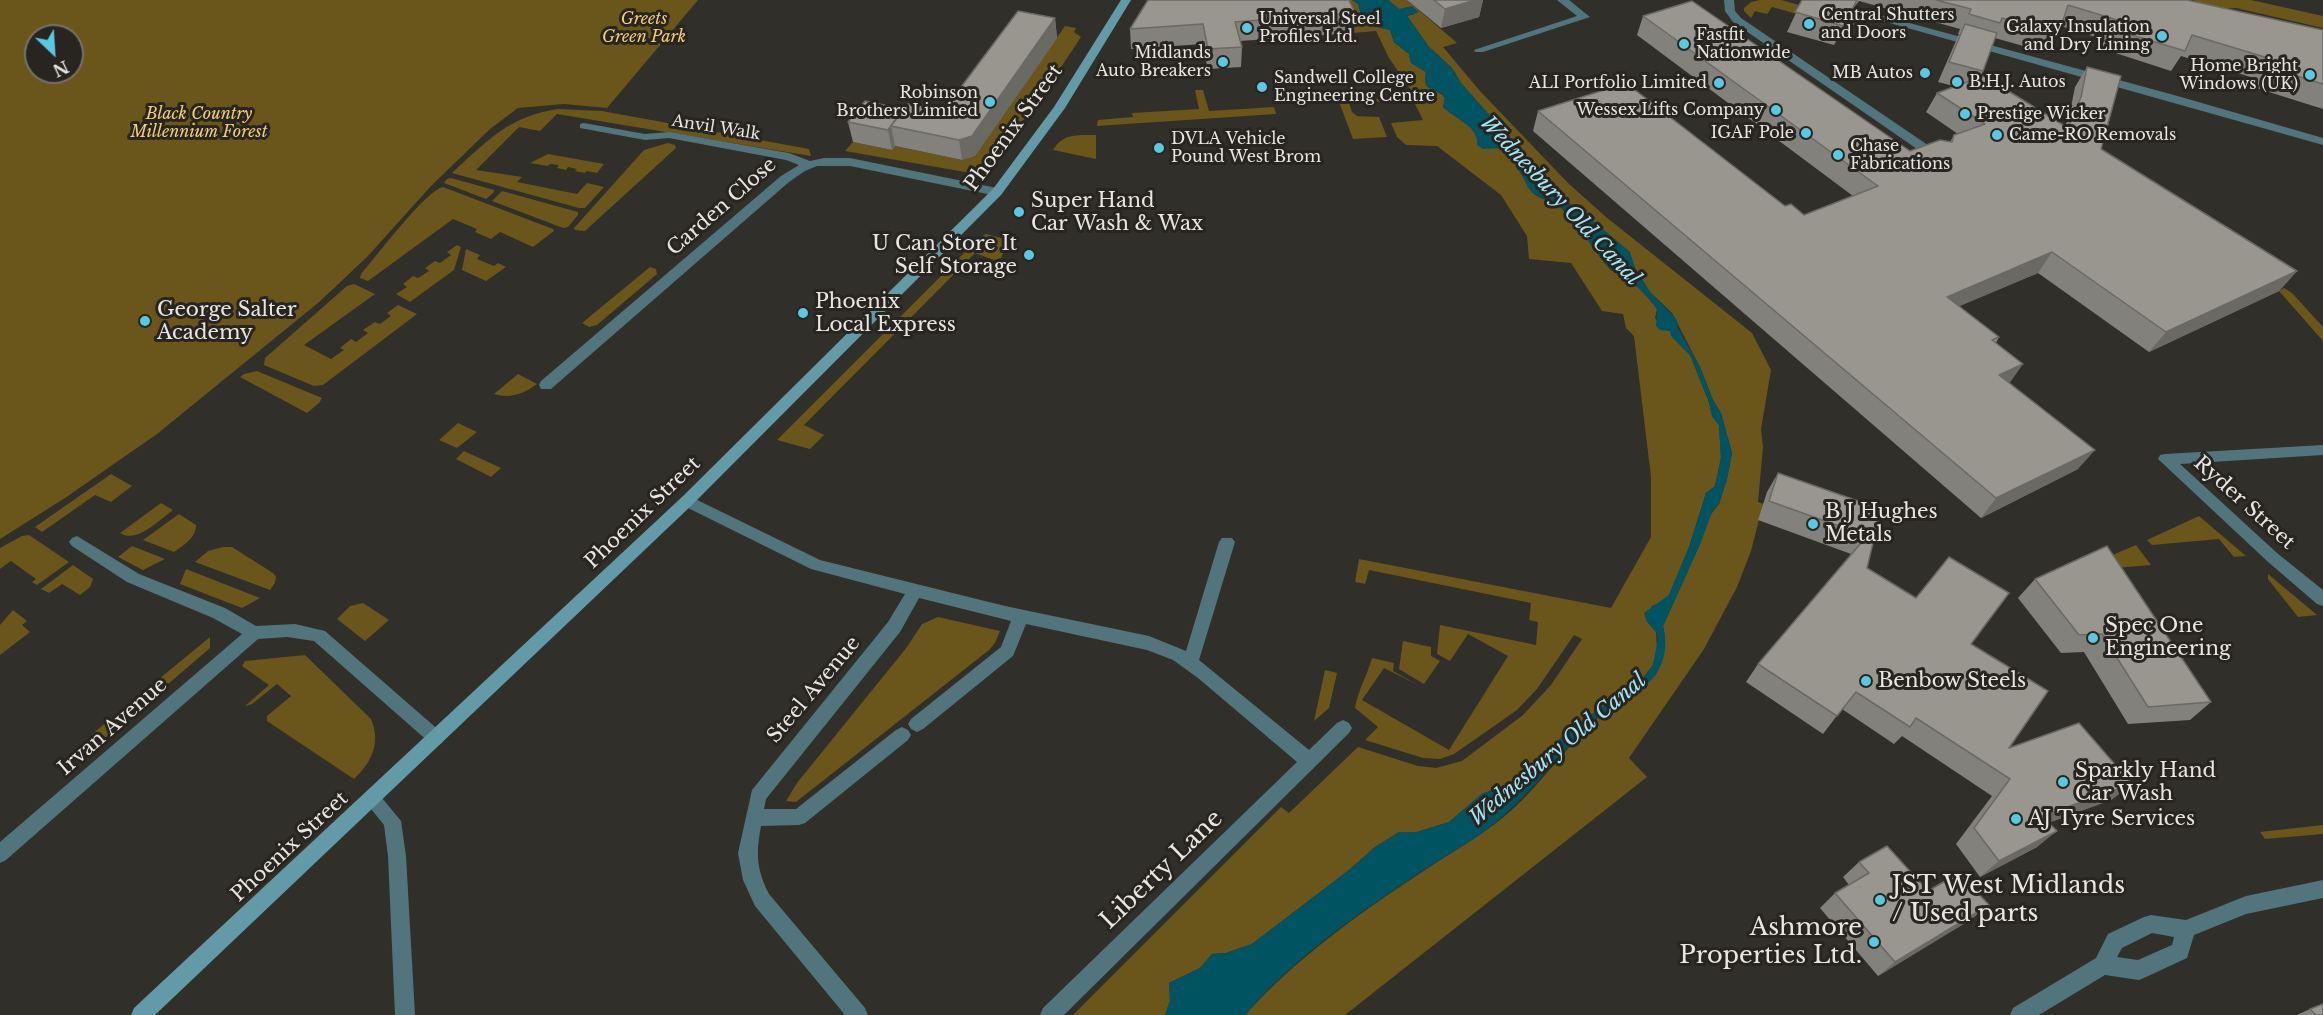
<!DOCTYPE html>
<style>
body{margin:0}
#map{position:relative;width:2323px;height:1015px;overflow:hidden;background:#312f2a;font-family:"Libre Baskerville",serif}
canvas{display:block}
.north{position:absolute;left:24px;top:24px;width:60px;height:60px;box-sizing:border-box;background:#282520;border:2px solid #75726e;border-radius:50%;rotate:155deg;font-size:16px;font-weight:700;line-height:24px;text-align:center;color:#e8e6e3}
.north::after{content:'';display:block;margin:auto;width:21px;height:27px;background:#57c9e2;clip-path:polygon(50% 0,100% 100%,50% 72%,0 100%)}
</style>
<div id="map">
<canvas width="2323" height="1015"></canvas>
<div class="north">N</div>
</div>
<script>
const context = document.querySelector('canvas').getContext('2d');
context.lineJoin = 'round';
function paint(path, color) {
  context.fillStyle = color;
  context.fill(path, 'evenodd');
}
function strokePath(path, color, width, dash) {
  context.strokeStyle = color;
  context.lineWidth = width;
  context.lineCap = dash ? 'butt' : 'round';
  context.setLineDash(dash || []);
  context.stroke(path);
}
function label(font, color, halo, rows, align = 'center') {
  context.font = font + ' "Libre Baskerville",serif';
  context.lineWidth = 6;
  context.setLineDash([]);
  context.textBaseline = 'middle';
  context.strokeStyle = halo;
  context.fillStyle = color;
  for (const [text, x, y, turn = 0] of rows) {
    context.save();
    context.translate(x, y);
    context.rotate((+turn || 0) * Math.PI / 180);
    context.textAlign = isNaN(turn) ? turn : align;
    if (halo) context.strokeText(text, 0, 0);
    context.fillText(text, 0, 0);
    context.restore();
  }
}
const green = new Path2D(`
 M0,0H698L607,108L564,104L518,108L490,129L431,186L367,257L318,303L157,434L65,498L0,539ZM36,36H72V72H36Z
 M1339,0H1352L1358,4L1364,24L1390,30L1394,42L1409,54L1411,63L1426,72L1425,82C1432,91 1439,90 1445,98L1443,107L1473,129L1478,139C1492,145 1515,151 1517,169C1525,176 1525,185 1532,192C1539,200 1552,200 1560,207C1581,225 1591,248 1609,268C1613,273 1619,273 1625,277C1637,285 1648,297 1657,309L1655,318L1666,330L1670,331L1672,337L1690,355L1709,402L1712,416L1719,425L1721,458L1715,486L1706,493L1689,547L1669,595L1660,603L1652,606L1646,620L1656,632L1657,649L1653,665L1642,679L1565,733L1527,776L1482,794L1449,822L1417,832H1399L1375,847L1349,870L1252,944L1226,953L1212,954L1200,968L1169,983L1170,1001L1165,1015H1073L1281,807L1289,813L1358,747L1418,766L1436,768L1462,761L1523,715L1551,685L1582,639L1574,635L1537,689L1517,710L1454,754L1440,759L1423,758L1365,740L1378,727L1355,708C1358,690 1367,676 1372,658L1394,663L1393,671L1420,686L1384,668L1362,700L1449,750L1508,656L1468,634L1450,661L1437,654L1440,625L1536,645L1538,622L1529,620L1531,603L1369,570L1365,584L1355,582L1359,559L1611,608L1651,537V477L1634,336L1626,328L1623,314L1602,311L1571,263L1529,259L1527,236L1501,195L1437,146L1406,145L1397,137L1391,123L1423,120L1413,100L1349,103L1352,112L1357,116L1379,117L1387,137L1353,139L1339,102L1415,96L1389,58L1376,31L1352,33Z
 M1388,0H1407L1457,43L1443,47L1480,91L1568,183L1606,217L1752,333L1771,370L1761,429L1763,447L1758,502L1763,504L1751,551L1737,587L1704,649L1629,758L1647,777L1345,1015H1245C1296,958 1361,912 1425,870C1455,850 1488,832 1514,808C1542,782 1564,750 1591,724C1608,708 1646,689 1656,674C1664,661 1667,640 1663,626L1700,544L1711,514L1719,504L1727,479L1732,453L1721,413L1713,400L1700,367L1672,313L1650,292L1635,268L1629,252L1558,194L1521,157L1512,147L1499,126L1461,83L1452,68L1429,47L1407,16L1415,14L1399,9Z
 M1760,0H1781L1867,24V29L1847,23L1844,27L1772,7L1767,14L1755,11L1751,18L1744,11V8L1751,2Z
 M2193,0H2251L2323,16V28L2236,8L2213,9Z
 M1065,26L1076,28L1074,32L1081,37L1042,96L990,165L965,172L845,151L853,142L892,150L894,146L962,160L975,156Z
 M1195,90H1203L1209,111L1274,107L1276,114L1097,126L1098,120L1133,117L1132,113L1199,109Z
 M558,109L602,111L809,149L811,156L557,114L540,131L519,127L476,170L522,177L517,182L577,194L587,183L604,187L585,208H579L452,173C487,141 509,116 558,109Z
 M1096,135V159L1053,150C1063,133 1077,135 1096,135Z
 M668,143L675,145L676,148L585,231L575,230L574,228L644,150Z
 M548,154L604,164L597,173L587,171L585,173L575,171L577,169L568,167L566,170L557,168L559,165L550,164L548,166L530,163Z
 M451,178L494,190V192L486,199L444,183L447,179Z
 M443,187L553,229L554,231L533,247L500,232L491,239L475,232L477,229L453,219L368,281L360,278L361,274C376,257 426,190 443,187Z
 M502,191L578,212V215L568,227L563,228L492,201Z
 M986,234L1009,240L1001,258L994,260L975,253L804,425L824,435L810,449L777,440L980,237Z
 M457,245L461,247L454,270L410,302L396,294L407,287L403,284L413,276L418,278L429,271L425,268L435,261L440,263L451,255L447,252Z
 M466,249L480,255L477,259L494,266L498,263L506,267L486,281L462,270Z
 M650,267L656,269L657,274L597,325L589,327L582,323Z
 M354,284L375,294L304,345L331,359L344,350L340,348L351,339L356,342L368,333L363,330L375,322L380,324L391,316L387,313L398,305L417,314L323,385L314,386L264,365L265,358L347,286Z
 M2284,288L2292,293L2323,327V341L2279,291Z
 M257,371L322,398L319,403L307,413L240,377L244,374Z
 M518,374L537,384C524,394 510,399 494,394Z
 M458,423L477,432L457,448L439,440Z
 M464,451L501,468L491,477L456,459Z
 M111,474L132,486L111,502L95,495L42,532L35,527Z
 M161,503L173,510C159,520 137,544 120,533Z
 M179,514L196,525C196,538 184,545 174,552L143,540Z
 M2199,516L2246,556L2234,557L2219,539L2152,545L2147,540Z
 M29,535L69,562L37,585L32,582L36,579L11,561L0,569V548L22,536Z
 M2136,545L2151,565L2092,570L2089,565Z
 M132,546L165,559L143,570L118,557Z
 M223,547H232L273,573L276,577L275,583L270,590L195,562L208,551Z
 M73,565L93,579L90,587L80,595L62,584L49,593L41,589Z
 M186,569L260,598L242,608L180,584Z
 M2268,574L2317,615L2298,617L2268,579Z
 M363,603L389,620L365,641L337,619L350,606Z
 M13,610L27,621L22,625L30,632L0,655V625Z
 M938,617L1000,631L995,643L989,650L796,802L786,801L797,783L907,647L922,624Z
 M210,637V648L104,739L96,740L91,735Z
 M1403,641L1431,647V656L1440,661L1424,684L1399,669Z
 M305,655L371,719C381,743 372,762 354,779L267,721V716L291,696L277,684L252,704L245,706L269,685L242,666L245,661Z
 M1325,670L1337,673L1329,708L1314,721Z
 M2323,825V834L2265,839L2260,832Z`);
const water = new Path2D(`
 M1352,0H1388L1399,9L1412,6L1419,12L1407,16L1429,47L1452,68L1461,83L1499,126L1512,147L1521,157L1565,201L1591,219L1630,252L1635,268L1650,292L1677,320L1678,328L1700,367L1713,400L1721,413L1732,453L1727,479L1719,504L1711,514L1700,544L1663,626C1667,643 1666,659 1656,674C1644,692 1612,704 1595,720C1554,758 1526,802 1479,835C1461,848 1442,858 1425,869C1362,911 1294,957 1245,1015H1165L1170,1001L1169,983L1200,968L1212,954L1226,953L1252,944L1349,870L1375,847L1399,832H1417L1449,822L1482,794L1527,776L1565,733L1642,679L1653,665L1658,639L1656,632L1646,620L1644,613L1669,595L1689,547L1706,493L1715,486L1721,458L1719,425L1712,416L1709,402L1690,355L1672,337L1670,331L1660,330L1656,326L1657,309C1649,297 1637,285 1625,277C1619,273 1613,273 1609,268C1591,248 1581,225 1560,207C1552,200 1539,199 1532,192C1525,185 1525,176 1517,169C1517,160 1507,153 1500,148L1483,149L1477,145C1480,127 1455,119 1443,107L1445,98L1441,93L1427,87L1425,82L1426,72L1411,63L1409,54L1394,42L1390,30L1364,24L1358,4Z`);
const minor = new Path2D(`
 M1557,0H1569L1590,17L1483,52H1475L1474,50L1577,16Z
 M1724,0H1734L1735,11L1741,18L1941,154V160H1933L1733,22L1725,11Z
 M1808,0H1825L2174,95L2323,138V145Z
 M584,123L645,134L669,132L789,153L810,161L824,158H850L997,188L1003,192L997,196L850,166H817L805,171L789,182L551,389H541L539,385L541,381L781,176L799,165L786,160L669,138L645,140L580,128V124Z
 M2323,445V455L2180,464L2277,553L2323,590V606L2317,604L2267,561L2158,459L2160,455L2165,454Z
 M687,495L820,560L1005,606L1149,636L1186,651L1219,542L1222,538H1232L1235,542L1199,660L1309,750L1337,723L1343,720L1349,723L1352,728L1349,733L1064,1015H1040L1043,1008L1297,762L1198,678L1173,660L1147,650L1026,624L1013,656L923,729L917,732L911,729L908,724L911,719L1001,647L1011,621L919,598L900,632L766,799L764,809H796L896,730L902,727L908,730L911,735L908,740L805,823L799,825L761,826C756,853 756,868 769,894L865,1008L868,1015H845L755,906L743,880L738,853L752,790L888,622L905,594L811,569L682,505L680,501L682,497Z
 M77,536L139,574L225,608L256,626L295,624L325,631L442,733L445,738L442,743L436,746L430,743L314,641L287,637L258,639L6,860L0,863V842L242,634L213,618L127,582L72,546L69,542L72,538Z
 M372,791L378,793L401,821L406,856L415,1015H395L388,856L384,825L363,799L366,793Z`);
const tertiary = new Path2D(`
 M2323,880V898L2246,914L2194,935L2187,958L2146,977L2139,980L2105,975L2039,1015H2010L2013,1008L2096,958L2108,934L2144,917L2151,915L2186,920L2246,896ZM2152,933L2174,937L2172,945L2138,960L2117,957L2122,948Z`);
const secondary = new Path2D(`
 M1121,0H1131L1065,108L1001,195L692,505L155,1015H131L134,1008L682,497L993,189L1054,107Z`);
const wall = new Path2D(`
 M1407,0H1483L1479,17L1441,28Z
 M1802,0H2187L2323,30V109L2250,86L2254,78L2181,56L2171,71L2100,48L2105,40L2061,26L2059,33L2048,53L1995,38L1983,71L1980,77L2065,126L2069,117L2075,87L2087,67L2101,149L2297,271L2279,291L2149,352L2038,273L1959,306L1999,337L1996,343L2009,383L2078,469L1981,518L1533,131L1538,111L1785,206L1804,215L1853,196L1637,35L1643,16L1910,151L1950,142L1954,135L1958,134L1926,112L1937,93L1954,86L1938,82L1959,34H1958L1960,29L1859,1L1855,6L1834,45L1787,32Z
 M1355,13L1352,33L1240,41L1242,47L1241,67L1208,69L1202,44L1131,49L1130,29Z
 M1055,18L1057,38L975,156L962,160L895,146L892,150L853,142L848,122L904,109L943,111Z
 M1778,473L1881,509L1867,568L1971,644L2009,748L2132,784L2111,800L2048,823L2037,847L1980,877L1956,844L1992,796L1902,736L1894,744L1842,709L1823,734L1746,682L1758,664L1851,554L1758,520L1767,492Z
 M2035,579L2211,702L2190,720L2128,724L2084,652L2061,653L2018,598Z
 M1859,862L1928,891L1989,905L1970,920L1878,976L1820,908L1835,893L1849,885L1843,877Z
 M2310,1009L2323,1015H2297Z`);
const shadedWall = new Path2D(`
 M1475,0H1483L1479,17L1441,28L1445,9Z
 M1857,0L1851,15L1834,45L1843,26Z
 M1055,18L1057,38L975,156L962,160L959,140Z
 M891,126L895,146L892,150L888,130Z
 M2052,252L2038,273L1934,317L1947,297Z
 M2297,271L2279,291L2149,352L2166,332Z
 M2023,364L2009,384L1999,375Z
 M2095,450L2078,469L1981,518L1996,498Z
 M2132,784L2111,800L2023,832L2042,816Z
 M2057,831L2037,847L1980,877L1999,861Z
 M1989,905L1970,920L1878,976L1895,962Z`);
const building = new Path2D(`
 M1148,0H1349L1355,13L1235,22L1242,47L1208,49L1203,24L1130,29Z
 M1434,0H1475L1445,9Z
 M1802,0H1857L1843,26L1795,12Z
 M1936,0H2187L2323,30V84L2265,66L2268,58L2192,35L2185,51L2112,29L2117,20L2068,5L2059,33L2002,18L2000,23L1969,14L1971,9Z
 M1692,1L1910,151L1940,140L1952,142L1954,135L1985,124L1937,93L1984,76L2068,128L2081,97L2087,67L2121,76L2101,149L2297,271L2166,332L2052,252L1947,297L1999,337L1992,340L2023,364L1999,375L2095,450L1996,498L1538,111L1626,83L1785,206L1791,204L1804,215L1878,186L1643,16Z
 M1018,11L1055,18L972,136L959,140L891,126L908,104L943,111Z
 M1965,24L1997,33L1983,71L1949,62Z
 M865,101L903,109L888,130L848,122Z
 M1778,473L1881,509L1867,568L1916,598L1949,557L2009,593L1971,644L2048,691L2009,748L2079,723L2132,784L2042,816L2057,831L1999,861L1974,828L2010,779L1916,718L1910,727L1856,692L1837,716L1758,664L1867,536L1769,501Z
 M2107,546L2211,702L2148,707L2102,634L2079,635L2035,579Z
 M1887,846L1928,891L1959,873L1989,905L1895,962L1835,893L1869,873L1859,862Z
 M2323,1004V1015H2316L2310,1009Z`);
const markers = [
 [1809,24,6,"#57c9e2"],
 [1247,28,6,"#57c9e2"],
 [2162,36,6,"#57c9e2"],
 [1684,44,6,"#57c9e2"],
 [1223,62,6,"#57c9e2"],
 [1925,73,6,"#57c9e2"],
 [2310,75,6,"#57c9e2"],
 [1957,82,6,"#57c9e2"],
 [1719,83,6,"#57c9e2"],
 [1262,87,6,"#57c9e2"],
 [990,102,6,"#57c9e2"],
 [1776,110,6,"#57c9e2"],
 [1965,114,6,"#57c9e2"],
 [1806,133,6,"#57c9e2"],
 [1997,135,6,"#57c9e2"],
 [1159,148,6,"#57c9e2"],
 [1838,155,6,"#57c9e2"],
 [1019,212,6,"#57c9e2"],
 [1029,255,6,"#57c9e2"],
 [803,313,6,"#57c9e2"],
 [145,321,6,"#57c9e2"],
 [1813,524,6,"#57c9e2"],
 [2093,638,6,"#57c9e2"],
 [1866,681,6,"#57c9e2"],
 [2063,782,6,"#57c9e2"],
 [2016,819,6,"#57c9e2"],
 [1880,900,6,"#57c9e2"],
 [1874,942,6,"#57c9e2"]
];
const farPoinames = [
 ["Central Shutters",1821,15],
 ["and Doors",1821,33],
 ["Universal Steel",1259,19],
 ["Profiles Ltd.",1259,37],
 ["Galaxy Insulation",2150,27,"right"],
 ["and Dry Lining",2150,45,"right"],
 ["Fastfit",1696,35],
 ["Nationwide",1696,53],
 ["Midlands",1211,53,"right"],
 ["Auto Breakers",1211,71,"right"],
 ["Home Bright",2298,66,"right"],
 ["Windows (UK)",2298,84,"right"],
 ["MB Autos",1913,73,"right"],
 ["Sandwell College",1274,78],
 ["Engineering Centre",1274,96],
 ["B.H.J. Autos",1969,82],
 ["ALI Portfolio Limited",1707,83,"right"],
 ["Robinson",978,93,"right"],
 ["Brothers Limited",978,111,"right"],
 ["Wessex Lifts Company",1764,110,"right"],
 ["Prestige Wicker",1977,114],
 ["IGAF Pole",1794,133,"right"],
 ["Came-RO Removals",2009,135],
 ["DVLA Vehicle",1171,139],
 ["Pound West Brom",1171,157],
 ["Chase",1850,146],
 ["Fabrications",1850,164]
];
const farParknames = [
 ["Greets",644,19],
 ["Green Park",644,37],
 ["Black Country",199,114],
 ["Millennium Forest",199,132]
];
const farStreetnames = [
 ["Anvil Walk",716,128,9]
];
const streetNames = [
 ["Phoenix Street",1014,128,-54],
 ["Carden Close",722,207,-41],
 ["Ryder Street",2244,503,42],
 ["Phoenix Street",643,513,-44],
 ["Steel Avenue",814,690,-50],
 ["Irvan Avenue",113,727,-41],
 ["Phoenix Street",290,847,-43]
];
const poiNames = [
 ["Super Hand",1031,201],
 ["Car Wash & Wax",1031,224],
 ["U Can Store It",1017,244,"right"],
 ["Self Storage",1017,267,"right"],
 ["Phoenix",815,302],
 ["Local Express",815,325],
 ["George Salter",157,310],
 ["Academy",157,333],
 ["B J Hughes",1825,512],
 ["Metals",1825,535],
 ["Spec One",2105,626],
 ["Engineering",2105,649],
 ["Benbow Steels",1878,681],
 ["Sparkly Hand",2075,771],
 ["Car Wash",2075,794],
 ["AJ Tyre Services",2028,819]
];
const waterNames = [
 ["Wednesbury Old Canal",1560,201,47],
 ["Wednesbury Old Canal",1558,750,-40]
];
const nearStreetnames = [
 ["Liberty Lane",1162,870,-44]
];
const nearPoinames = [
 ["JST West Midlands",1892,886],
 ["/ Used parts",1892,914],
 ["Ashmore",1862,928,"right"],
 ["Properties Ltd.",1862,956,"right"]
];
paint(green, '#6a551b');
paint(water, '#005361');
paint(minor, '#52747c');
paint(tertiary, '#52747c');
paint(secondary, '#639aa7');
paint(wall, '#83817b');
paint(shadedWall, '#6a6964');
paint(building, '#98968f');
strokePath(building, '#6a6964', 1.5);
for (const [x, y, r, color] of markers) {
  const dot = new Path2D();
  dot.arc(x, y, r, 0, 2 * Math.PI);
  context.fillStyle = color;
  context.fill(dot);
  strokePath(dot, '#282520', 2);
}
label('16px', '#e8e6e3', '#282520', farPoinames, 'left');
label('italic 16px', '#f5d073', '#282520', farParknames);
label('16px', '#e8e6e3', '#282520', farStreetnames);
label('20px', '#e8e6e3', '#282520', streetNames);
label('20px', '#e8e6e3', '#282520', poiNames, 'left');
label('italic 21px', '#a1e6f6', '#282520', waterNames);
label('24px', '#e8e6e3', '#282520', nearStreetnames);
label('24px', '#e8e6e3', '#282520', nearPoinames, 'left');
</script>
